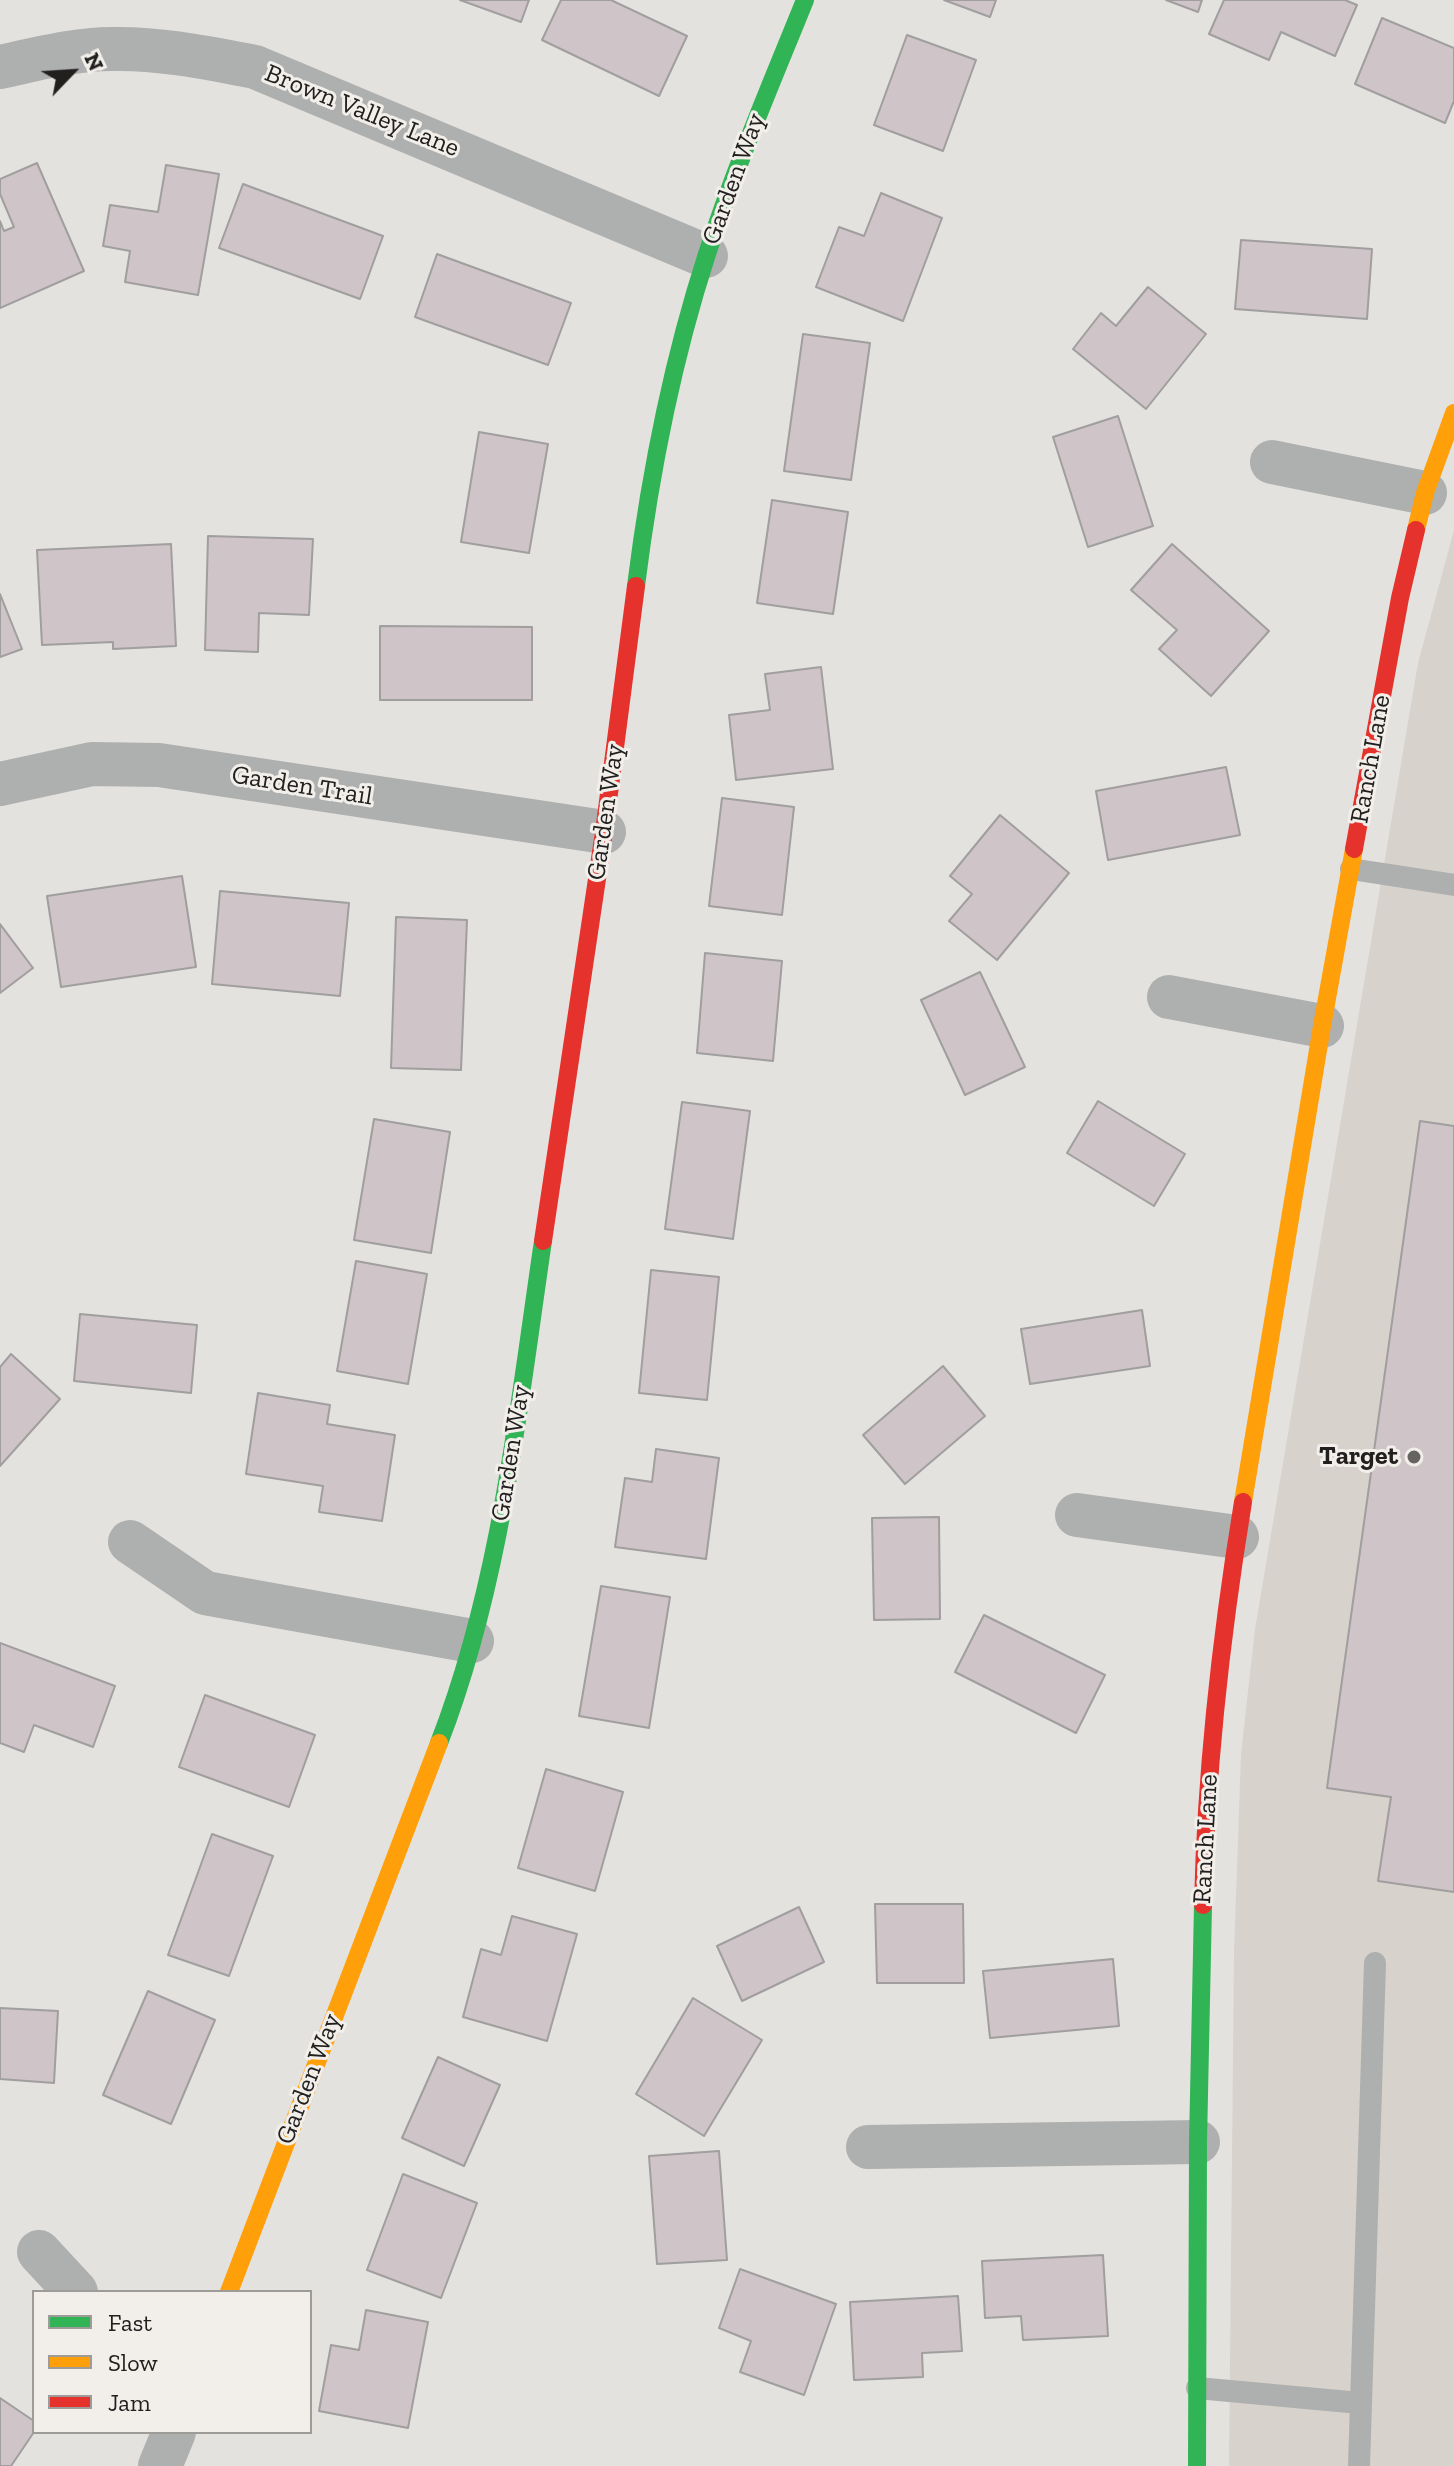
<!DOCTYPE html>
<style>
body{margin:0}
#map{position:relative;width:1454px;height:2466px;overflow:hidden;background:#e4e2df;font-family:"Zilla Slab",serif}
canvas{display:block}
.legend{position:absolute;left:32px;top:2290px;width:280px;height:144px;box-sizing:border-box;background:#f2efeb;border:2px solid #9e9c99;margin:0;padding:10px 14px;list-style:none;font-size:24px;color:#21201f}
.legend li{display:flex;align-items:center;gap:16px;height:40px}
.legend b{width:40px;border:2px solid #9e9c99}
.north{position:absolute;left:32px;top:32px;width:80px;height:80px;-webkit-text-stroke:6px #f2efeb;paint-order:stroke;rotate:65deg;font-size:22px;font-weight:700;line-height:32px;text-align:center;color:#21201f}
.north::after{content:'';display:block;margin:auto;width:28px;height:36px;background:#21201f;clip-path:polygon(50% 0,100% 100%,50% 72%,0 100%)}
</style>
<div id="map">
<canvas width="1454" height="2466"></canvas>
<ul class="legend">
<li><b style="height:10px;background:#30b455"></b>Fast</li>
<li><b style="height:10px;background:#ff9f0a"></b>Slow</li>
<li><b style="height:10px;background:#e5322d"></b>Jam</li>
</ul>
<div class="north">N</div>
</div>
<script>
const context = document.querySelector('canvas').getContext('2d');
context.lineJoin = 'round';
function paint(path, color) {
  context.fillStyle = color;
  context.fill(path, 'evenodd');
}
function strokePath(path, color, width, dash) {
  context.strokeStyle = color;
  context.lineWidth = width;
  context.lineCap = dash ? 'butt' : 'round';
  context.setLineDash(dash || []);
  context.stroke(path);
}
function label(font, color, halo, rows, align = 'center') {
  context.font = font + ' "Zilla Slab",serif';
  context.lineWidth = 6;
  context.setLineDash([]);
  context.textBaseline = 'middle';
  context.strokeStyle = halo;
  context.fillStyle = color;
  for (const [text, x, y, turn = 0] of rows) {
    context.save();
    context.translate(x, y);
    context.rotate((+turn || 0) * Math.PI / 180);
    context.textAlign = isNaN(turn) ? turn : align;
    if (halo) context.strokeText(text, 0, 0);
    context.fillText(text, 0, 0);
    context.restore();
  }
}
const built = new Path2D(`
 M1454,530V2466H1229L1234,1954L1241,1754L1255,1629L1418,663Z`);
const building = new Path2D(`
 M460,0H529L521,22Z
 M561,0H611L687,36L659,96L542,40Z
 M944,0H996L990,17Z
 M1166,0H1202L1198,12Z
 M1224,0H1345L1357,5L1335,56L1281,32L1269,60L1209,34Z
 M1382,18L1454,48V101L1445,123L1355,84Z
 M907,35L976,60L943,151L874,125Z
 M37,163L84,271L0,308V221L4,231L14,227L0,194V179Z
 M166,165L219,174L198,295L125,282L130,251L103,246L110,205L158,212Z
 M243,184L383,236L360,299L219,248Z
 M881,193L942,218L903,321L816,287L839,227L864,236Z
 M1241,240L1372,249L1367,319L1235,309Z
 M437,254L571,303L548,365L415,317Z
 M1148,287L1206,334L1146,409L1073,349L1101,313L1116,326Z
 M803,334L870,343L851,480L784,471Z
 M1118,416L1153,526L1088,547L1053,437Z
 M479,432L548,444L529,553L461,542Z
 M772,500L848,512L833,614L757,603Z
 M208,536L313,539L309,615L259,613L258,652L205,650Z
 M171,544L176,646L113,649V642L42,645L37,550Z
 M1172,544L1269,631L1211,696L1159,649L1177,630L1131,590Z
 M0,594L22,649L0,657Z
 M380,626L532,627V700H380Z
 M821,667L833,769L736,780L729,715L770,710L765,674Z
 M1226,767L1240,835L1108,860L1096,791Z
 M722,798L794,807L782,915L709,906Z
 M1000,815L1069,873L997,960L949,921L972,894L950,876Z
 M182,876L196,967L61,987L47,896Z
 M220,891L349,903L340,996L212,984Z
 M396,917L467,920L461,1070L391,1068Z
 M0,924L33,968L0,993Z
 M705,953L782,961L773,1061L697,1053Z
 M980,972L1025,1067L965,1095L921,1000Z
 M1098,1101L1185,1154L1154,1206L1067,1153Z
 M682,1102L750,1111L733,1239L665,1229Z
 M374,1119L450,1132L431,1253L354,1240Z
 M1420,1121L1454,1126V1892L1378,1881L1391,1797L1327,1788Z
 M356,1261L427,1274L408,1384L337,1371Z
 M651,1270L719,1277L707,1400L639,1393Z
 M1142,1310L1150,1366L1030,1384L1021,1329Z
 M80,1314L197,1325L191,1393L74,1381Z
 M11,1354L60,1399L0,1466V1367Z
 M943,1366L985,1416L905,1484L863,1435Z
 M258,1393L330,1405L327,1424L395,1435L382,1521L319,1512L323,1486L246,1474Z
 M656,1449L719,1458L706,1559L615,1547L625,1478L652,1482Z
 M939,1517L940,1619L874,1620L872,1518Z
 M601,1586L670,1597L649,1728L579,1716Z
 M984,1615L1105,1675L1076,1733L955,1672Z
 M0,1643L115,1686L93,1747L34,1725L24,1752L0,1743Z
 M205,1695L315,1735L289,1807L179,1767Z
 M546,1769L623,1792L595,1891L518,1868Z
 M212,1834L273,1856L229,1976L168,1955Z
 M875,1904H963L964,1983H877Z
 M799,1907L824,1962L742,2001L717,1946Z
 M512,1916L577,1934L547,2041L463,2017L481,1949L501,1955Z
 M1113,1959L1119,2026L990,2038L983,1971Z
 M148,1991L215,2020L171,2124L103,2095Z
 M693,1998L762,2040L704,2136L636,2094Z
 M0,2008L58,2011L54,2083L0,2079Z
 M438,2057L500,2085L464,2166L402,2138Z
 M719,2151L727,2260L657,2264L649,2156Z
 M403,2174L477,2203L441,2298L367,2270Z
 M1103,2255L1108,2336L1023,2340L1021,2316L985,2318L982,2261Z
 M740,2269L836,2304L804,2395L740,2372L751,2341L719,2328Z
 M958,2296L962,2351L922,2353L923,2377L854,2380L850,2302Z
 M366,2310L428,2322L408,2428L319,2411L331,2345L359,2350Z
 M0,2398L34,2421V2432L11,2466H0Z`);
const lane = new Path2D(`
 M1351,869L1454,885
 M1197,2388L1360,2403
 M1359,2466L1375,1963`);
const street = new Path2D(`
 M0,67C37,59 74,49 112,49C160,48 208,58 255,67L706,256
 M1272,462L1425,493
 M0,784L92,764L159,765L604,832
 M1169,997L1322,1026
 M1077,1515L1237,1537
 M130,1542L205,1593L472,1641
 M868,2147L1198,2142
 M39,2252L76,2292
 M160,2466L174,2432`);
const fast = new Path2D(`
 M636,586C650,474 672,362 707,254C735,168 771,84 805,0
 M439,1743C501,1583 518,1410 543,1241
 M1197,2466L1198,2142L1203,1905`);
const slow = new Path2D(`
 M1416,530L1425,493L1454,413
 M1243,1502L1322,1026L1354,849
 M229,2292L439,1743`);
const jam = new Path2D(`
 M1354,849L1400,598L1416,530
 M543,1241L604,832L636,586
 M1203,1905C1206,1769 1221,1636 1243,1502`);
const markers = [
 [1414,1457,8,"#656462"]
];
const streetNames = [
 ["Brown Valley Lane",362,111,22],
 ["Garden Way",734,179,-70],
 ["Ranch Lane",1371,759,-80],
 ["Garden Trail",302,786,9],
 ["Garden Way",606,812,-82],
 ["Garden Way",511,1453,-81],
 ["Ranch Lane",1206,1839,-87],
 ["Garden Way",309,2079,-69]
];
const poiNames = [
 ["Target",1398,1457]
];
paint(built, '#d7d2cb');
paint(building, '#cfc4c8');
strokePath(building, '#a09e9e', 2);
strokePath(lane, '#aeafaf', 22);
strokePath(street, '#aeafaf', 44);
strokePath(fast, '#30b455', 18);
strokePath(slow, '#ff9f0a', 18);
strokePath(jam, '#e5322d', 18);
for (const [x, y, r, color] of markers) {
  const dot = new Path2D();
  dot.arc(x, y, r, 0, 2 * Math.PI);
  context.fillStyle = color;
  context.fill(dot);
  strokePath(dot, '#f2efeb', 3);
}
label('26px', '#21201f', '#f2efeb', streetNames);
label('bold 26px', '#21201f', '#f2efeb', poiNames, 'right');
</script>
